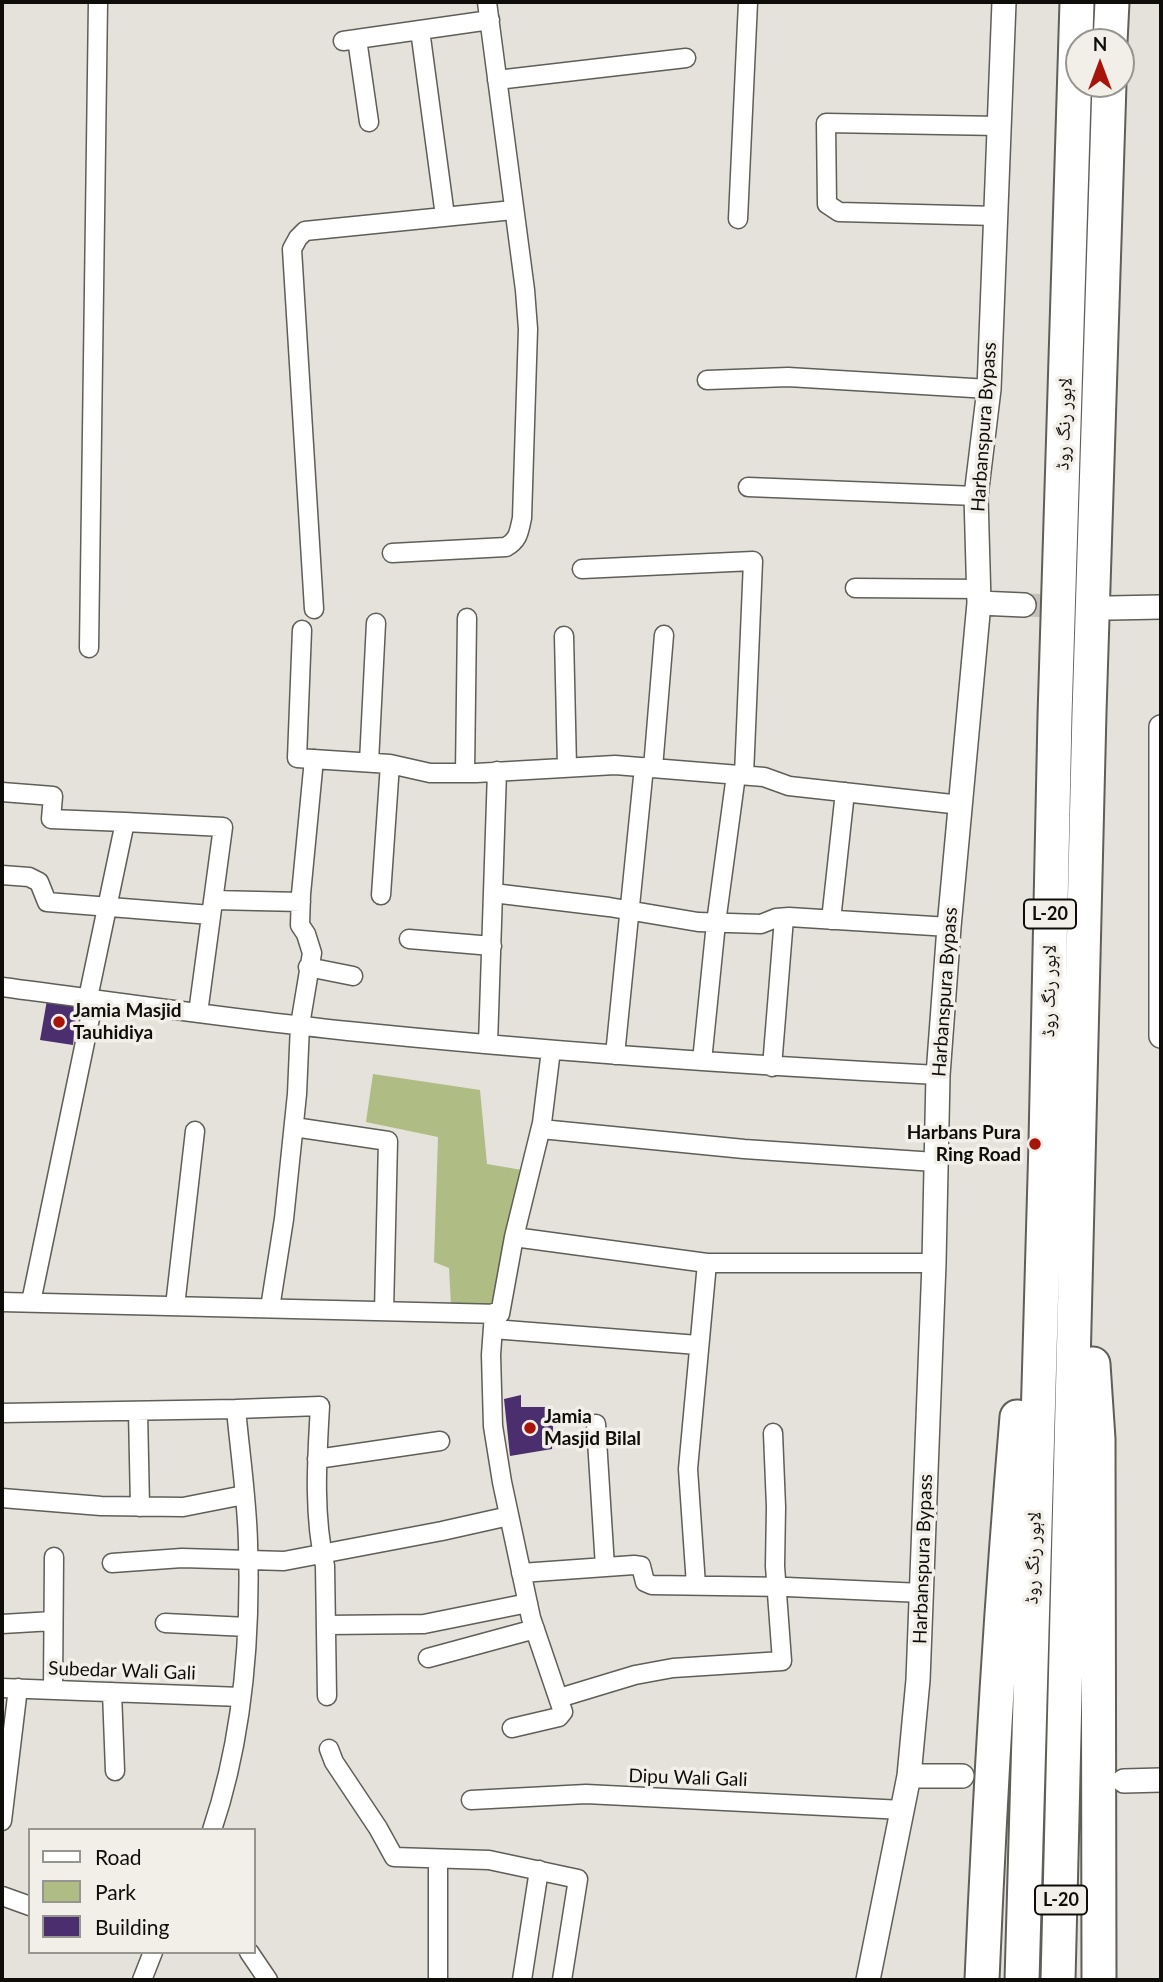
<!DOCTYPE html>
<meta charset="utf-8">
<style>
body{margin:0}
#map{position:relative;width:1163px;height:1982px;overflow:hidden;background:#e4e2da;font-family:Lato,sans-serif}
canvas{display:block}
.frame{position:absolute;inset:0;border:4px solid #0e0d0a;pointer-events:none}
.legend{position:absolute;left:28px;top:1828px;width:228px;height:126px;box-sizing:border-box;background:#f1efe7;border:2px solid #96958f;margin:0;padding:9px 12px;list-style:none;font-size:21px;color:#0e0d0a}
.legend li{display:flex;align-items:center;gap:14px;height:35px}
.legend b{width:35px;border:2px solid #96958f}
.north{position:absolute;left:1065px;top:28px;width:70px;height:70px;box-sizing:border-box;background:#f1efe7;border:2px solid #96958f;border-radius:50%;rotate:0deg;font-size:19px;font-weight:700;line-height:28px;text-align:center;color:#0e0d0a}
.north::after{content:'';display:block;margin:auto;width:24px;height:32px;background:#a7140a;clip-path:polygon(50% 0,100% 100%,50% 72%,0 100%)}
</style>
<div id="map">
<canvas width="1163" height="1982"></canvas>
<div class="frame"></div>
<ul class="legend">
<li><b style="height:9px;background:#fff"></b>Road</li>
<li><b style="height:19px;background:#afbc84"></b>Park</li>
<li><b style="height:19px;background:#4b2e6d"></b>Building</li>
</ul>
<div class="north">N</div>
</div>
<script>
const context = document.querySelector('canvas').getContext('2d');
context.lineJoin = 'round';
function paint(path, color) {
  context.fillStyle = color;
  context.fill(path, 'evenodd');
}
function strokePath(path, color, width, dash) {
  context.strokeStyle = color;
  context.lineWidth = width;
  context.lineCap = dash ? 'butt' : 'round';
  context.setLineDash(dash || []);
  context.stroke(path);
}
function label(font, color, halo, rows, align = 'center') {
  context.font = font + ' Lato,"Noto Naskh Arabic",sans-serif';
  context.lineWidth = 7;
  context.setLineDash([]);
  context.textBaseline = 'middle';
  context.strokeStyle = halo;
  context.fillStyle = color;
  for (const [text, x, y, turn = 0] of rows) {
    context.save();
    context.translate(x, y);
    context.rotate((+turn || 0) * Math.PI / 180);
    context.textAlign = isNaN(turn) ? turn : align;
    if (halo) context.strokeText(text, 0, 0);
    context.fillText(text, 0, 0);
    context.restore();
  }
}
const green = new Path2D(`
 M373,1074L480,1090L487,1164L522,1170L491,1305H451L449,1268L434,1262L438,1137L366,1122Z`);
const building = new Path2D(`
 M47,1000L77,1003L73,1045L40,1040Z
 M521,1395V1407H554L552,1449L510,1456L504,1399Z`);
const tertiaryTunnel = new Path2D(`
 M1024,605L1107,608`);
const minor = new Path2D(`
 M420,30L445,216
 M357,39L369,122
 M343,41L490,20
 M497,80L686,58
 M996,216L839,212L827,204L826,123L1000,126
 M738,219L748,2
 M707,380L788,377L989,389
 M748,487L976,496
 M392,553L506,547C519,540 519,531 522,518L528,329L525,290L487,2
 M582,569L753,561L744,775
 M855,588L980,589
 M314,609L292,249L298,238L305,231L513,210
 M302,630L297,758L390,764L430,773H476L615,765L764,777L789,786L961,805
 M564,636L567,767
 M89,648L98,2
 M369,762L376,623
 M653,768L664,635
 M465,773L467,618
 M2,792L53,796L51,819L125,822L88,998
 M125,822L223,827L198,1013
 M2,875L29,877L39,882L47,902L211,915
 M493,893L609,907L698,922L761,924L776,918L789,917L949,927
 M381,895L390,764
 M213,900L301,902
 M831,920L845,792
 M409,939L492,946
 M308,967L353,976
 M2,987C117,1002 232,1019 348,1031C544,1051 741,1065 938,1075
 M488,1044L497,771
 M615,1055L644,767
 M702,1061L716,923L736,775
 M772,1067L784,918
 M294,1127L388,1141L384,1311
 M541,1129L744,1149L935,1162
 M514,1237L542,1123L551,1050
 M2,1302L500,1314L514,1237L707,1263H934
 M31,1302L94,999
 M175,1306L195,1131
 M270,1308L284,1219L297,1094L300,1025L312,953L306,934L300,925L301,894L314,759
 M494,1313L491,1355L493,1426L502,1482L531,1618L563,1712L559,1717L512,1728
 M493,1329L698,1345
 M236,1409L320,1406C317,1459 313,1514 325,1566L327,1696
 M138,1411L140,1507
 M2,1413L236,1409C240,1453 247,1499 248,1543C251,1640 243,1738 212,1830
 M596,1424L605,1567
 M317,1459L440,1441
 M2,1498L101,1506L183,1507L244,1495
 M112,1563L182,1558L284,1561L442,1531L509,1516
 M521,1573L634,1565L641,1566L645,1582L652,1585L787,1587L922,1593
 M696,1585L688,1469L707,1263
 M165,1623L247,1627
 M2,1624L53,1621
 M326,1625L424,1624L528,1603
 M428,1658L535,1629
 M2,1688L241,1697
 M53,1690L54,1557
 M112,1692L115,1771
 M559,1698L635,1675L673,1668L782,1661L775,1566L776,1507L773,1433
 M329,1749L334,1762L378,1828L394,1857L489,1860L578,1879L562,1980
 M471,1800L586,1794L903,1810
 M2,1821L18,1688
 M2,1896L30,1906
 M249,1952L268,1980
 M142,1980L153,1952
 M438,1980V1859
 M522,1980L539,1870`);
const tertiary = new Path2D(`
 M979,603L1024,605
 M1110,608L1161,607
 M1161,727V1036
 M909,1776H962
 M1124,1781L1161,1780
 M868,1980L909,1776L918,1680L934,1263L938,1075L949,927L979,603L976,496L989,389L1004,2`);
const motorway = new Path2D(`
 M1110,42L1112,2
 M1093,1364L1098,1439L1099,1980
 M982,1980C990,1792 1001,1605 1017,1417
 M1022,1980L1046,1142L1055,716L1077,2
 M1058,1980L1089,712L1109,84`);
const markers = [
 [59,1022,7,"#a7140a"],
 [1035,1144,7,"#a7140a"],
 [530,1428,7,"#a7140a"]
];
const shields = [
 [1050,914,52],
 [1061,1900,52]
];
const shieldNames = [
 ["L-20",1050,914],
 ["L-20",1061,1900]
];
const streetNames = [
 ["لاہور رنگ روڈ",1064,424,-88],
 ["Harbanspura Bypass",984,427,-86],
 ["لاہور رنگ روڈ",1049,991,-89],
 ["Harbanspura Bypass",945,992,-86],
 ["لاہور رنگ روڈ",1033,1558,-88],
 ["Harbanspura Bypass",923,1559,-88],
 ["Subedar Wali Gali",122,1671,2],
 ["Dipu Wali Gali",688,1778,2]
];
const poiNames = [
 ["Jamia Masjid",73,1011],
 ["Tauhidiya",73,1033],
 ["Harbans Pura",1021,1133,"right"],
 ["Ring Road",1021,1155,"right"],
 ["Jamia",544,1417],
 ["Masjid Bilal",544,1439]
];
paint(green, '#afbc84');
paint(building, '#4b2e6d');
strokePath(tertiaryTunnel, '#c4c2bb', 23, [23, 11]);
strokePath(minor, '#5f5e57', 21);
strokePath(tertiary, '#5f5e57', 26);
strokePath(motorway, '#5f5e57', 37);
strokePath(minor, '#fff', 18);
strokePath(tertiary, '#fff', 23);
strokePath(motorway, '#fff', 33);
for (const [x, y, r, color] of markers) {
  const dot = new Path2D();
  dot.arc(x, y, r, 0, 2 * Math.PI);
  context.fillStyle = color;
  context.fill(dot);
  strokePath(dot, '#f1efe7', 2.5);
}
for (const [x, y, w] of shields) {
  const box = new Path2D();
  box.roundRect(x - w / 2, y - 14.5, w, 29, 5);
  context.fillStyle = '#f1efe7';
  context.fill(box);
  strokePath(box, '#0e0d0a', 2);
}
label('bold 18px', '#0e0d0a', null, shieldNames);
label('19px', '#0e0d0a', '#f1efe7', streetNames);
label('bold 19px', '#0e0d0a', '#f1efe7', poiNames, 'left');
</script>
